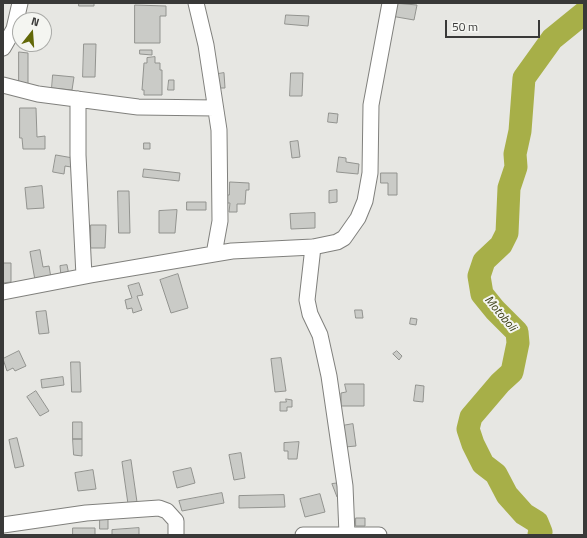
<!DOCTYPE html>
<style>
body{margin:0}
#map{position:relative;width:587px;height:538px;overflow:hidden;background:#e7e7e3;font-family:"Titillium Web",sans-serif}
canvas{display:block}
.frame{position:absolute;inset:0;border:4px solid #393938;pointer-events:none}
.north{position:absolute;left:12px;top:12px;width:40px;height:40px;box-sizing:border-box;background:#f4f5f1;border:1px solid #a9aaa7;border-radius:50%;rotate:17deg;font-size:11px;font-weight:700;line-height:16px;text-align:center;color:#393938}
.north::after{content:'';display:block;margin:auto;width:14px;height:18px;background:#626808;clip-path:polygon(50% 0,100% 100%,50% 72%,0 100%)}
.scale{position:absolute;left:445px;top:20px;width:95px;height:18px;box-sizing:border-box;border:2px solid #393938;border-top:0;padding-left:5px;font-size:12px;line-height:14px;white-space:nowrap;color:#393938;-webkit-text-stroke:3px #f4f5f1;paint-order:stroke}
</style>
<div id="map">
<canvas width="587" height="538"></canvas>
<div class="frame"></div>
<div class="north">N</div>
<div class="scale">50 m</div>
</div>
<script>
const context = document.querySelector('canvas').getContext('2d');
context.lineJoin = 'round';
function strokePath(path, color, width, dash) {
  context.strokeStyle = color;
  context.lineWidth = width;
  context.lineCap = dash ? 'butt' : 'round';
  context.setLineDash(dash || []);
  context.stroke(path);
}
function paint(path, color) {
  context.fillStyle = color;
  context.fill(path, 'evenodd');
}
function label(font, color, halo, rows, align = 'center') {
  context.font = font + ' "Titillium Web",sans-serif';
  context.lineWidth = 4;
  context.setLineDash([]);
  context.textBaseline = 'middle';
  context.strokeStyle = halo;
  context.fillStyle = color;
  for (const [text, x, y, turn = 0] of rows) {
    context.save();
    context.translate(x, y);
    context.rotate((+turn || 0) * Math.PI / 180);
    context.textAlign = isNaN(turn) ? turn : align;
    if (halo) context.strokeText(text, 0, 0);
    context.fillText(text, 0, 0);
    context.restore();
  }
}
const river = new Path2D(`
 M539,535L541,532L537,522L524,514L507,495L496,474L483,464L473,444L468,429L471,417L500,383L512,372L518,343L517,332L495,310L482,294L479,276L484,261L501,245L507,233L509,188L516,167L515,154L520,131L524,78L552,39L584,13`);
const building = new Path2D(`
 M79,3H94V6H79Z
 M394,3L417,5L414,20L391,16Z
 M135,5L166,6V16H160V43H135Z
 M286,15L309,16L308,26L285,24Z
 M84,44H96L95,77H83Z
 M140,50H152V55L140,54Z
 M19,52L28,53V84L19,83Z
 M155,57V63H160V70H162V95H144V90H142L144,63H147V58Z
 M224,73L225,88H219L218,74Z
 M291,73H303L302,96H290Z
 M53,75L74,77L72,90L52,88Z
 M169,80H174V90H168Z
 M20,108H36L37,137L45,136V149H23L22,138H20Z
 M329,113L338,114L337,123L328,122Z
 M298,141L300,157L292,158L290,142Z
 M144,143H150V149H144Z
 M56,155L73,158L71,167L65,166L64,174L53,172Z
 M339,157L346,158V162L359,164L358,174L337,172Z
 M144,169L180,173L179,181L143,177Z
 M381,173H397V195H388V183H381Z
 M230,182L249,183V190H246L245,204H237V212H229L230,203H225L226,195H229Z
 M42,186L44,208L27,209L25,188Z
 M337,190V202L329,203V191Z
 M118,191H129L130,233H119Z
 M187,202H206V210H187Z
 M177,210L175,233H159V211Z
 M315,213V228L291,229L290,214Z
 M91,225H106L105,248H91Z
 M40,250L43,267L49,266L51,278L35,280L30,252Z
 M3,263H11V282L3,283Z
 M67,265L69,275L61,276L60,266Z
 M178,274L188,308L171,313L160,280Z
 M139,283L143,295L137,296L142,310L133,313L132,308L127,309L125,300L132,298L128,286Z
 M355,310H362L363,318H356Z
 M46,311L49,333L39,334L36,312Z
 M411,318L417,319L416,325L410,324Z
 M19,351L26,366L15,371L13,368L7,371L3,359Z
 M397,351L402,356L399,360L393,354Z
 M281,358L286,391L275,392L271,359Z
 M71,362H80L81,392H72Z
 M63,377L64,385L42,388L41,380Z
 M345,384H364V406H341V393L346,392Z
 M416,385L424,386L423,402L414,401Z
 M36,391L49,411L40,416L27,397Z
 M286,399L292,400V407H287V411H280V402H286Z
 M73,422H82V439H73Z
 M353,424L356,446L345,447L342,426Z
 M17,438L24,466L15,468L9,440Z
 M73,439H82V456L74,455Z
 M299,442L297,459H288V451H284V443Z
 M241,453L245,478L234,480L229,455Z
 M131,460L137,502L128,504L122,462Z
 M191,468L195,483L177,488L173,472Z
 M93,470L96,489L78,491L75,473Z
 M340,483L342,496L337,497L332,484Z
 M222,493L224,503L182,511L179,501Z
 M320,494L325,512L305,517L300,499Z
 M284,495L285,507L239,508V496Z
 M100,518H108V529H100Z
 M356,518H365V526H356Z
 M73,528H95V535H73Z
 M139,528V535H112V530Z`);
const minor = new Path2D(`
 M3,48L14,29L20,3
 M3,85L38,94L138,107L215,108
 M78,99V155L84,276
 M313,247L307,300L310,314L320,335L329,376L345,486L347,534
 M214,254L232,251L313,247L337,242L344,238L358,218L365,201L370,173L371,105L390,3
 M3,292L91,275L214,254L220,221L219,130L206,45L196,3
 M3,525L86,513L159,508L167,511L176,521V535
 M303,535H379`);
const waterNames = [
 ["Motoboli",500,314,50]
];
strokePath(river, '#a7af48', 23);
paint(building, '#cacbc7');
strokePath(building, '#92938f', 1);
strokePath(minor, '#80807d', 17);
strokePath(minor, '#fff', 15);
label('italic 12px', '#3a3e13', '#f4f5f1', waterNames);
</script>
